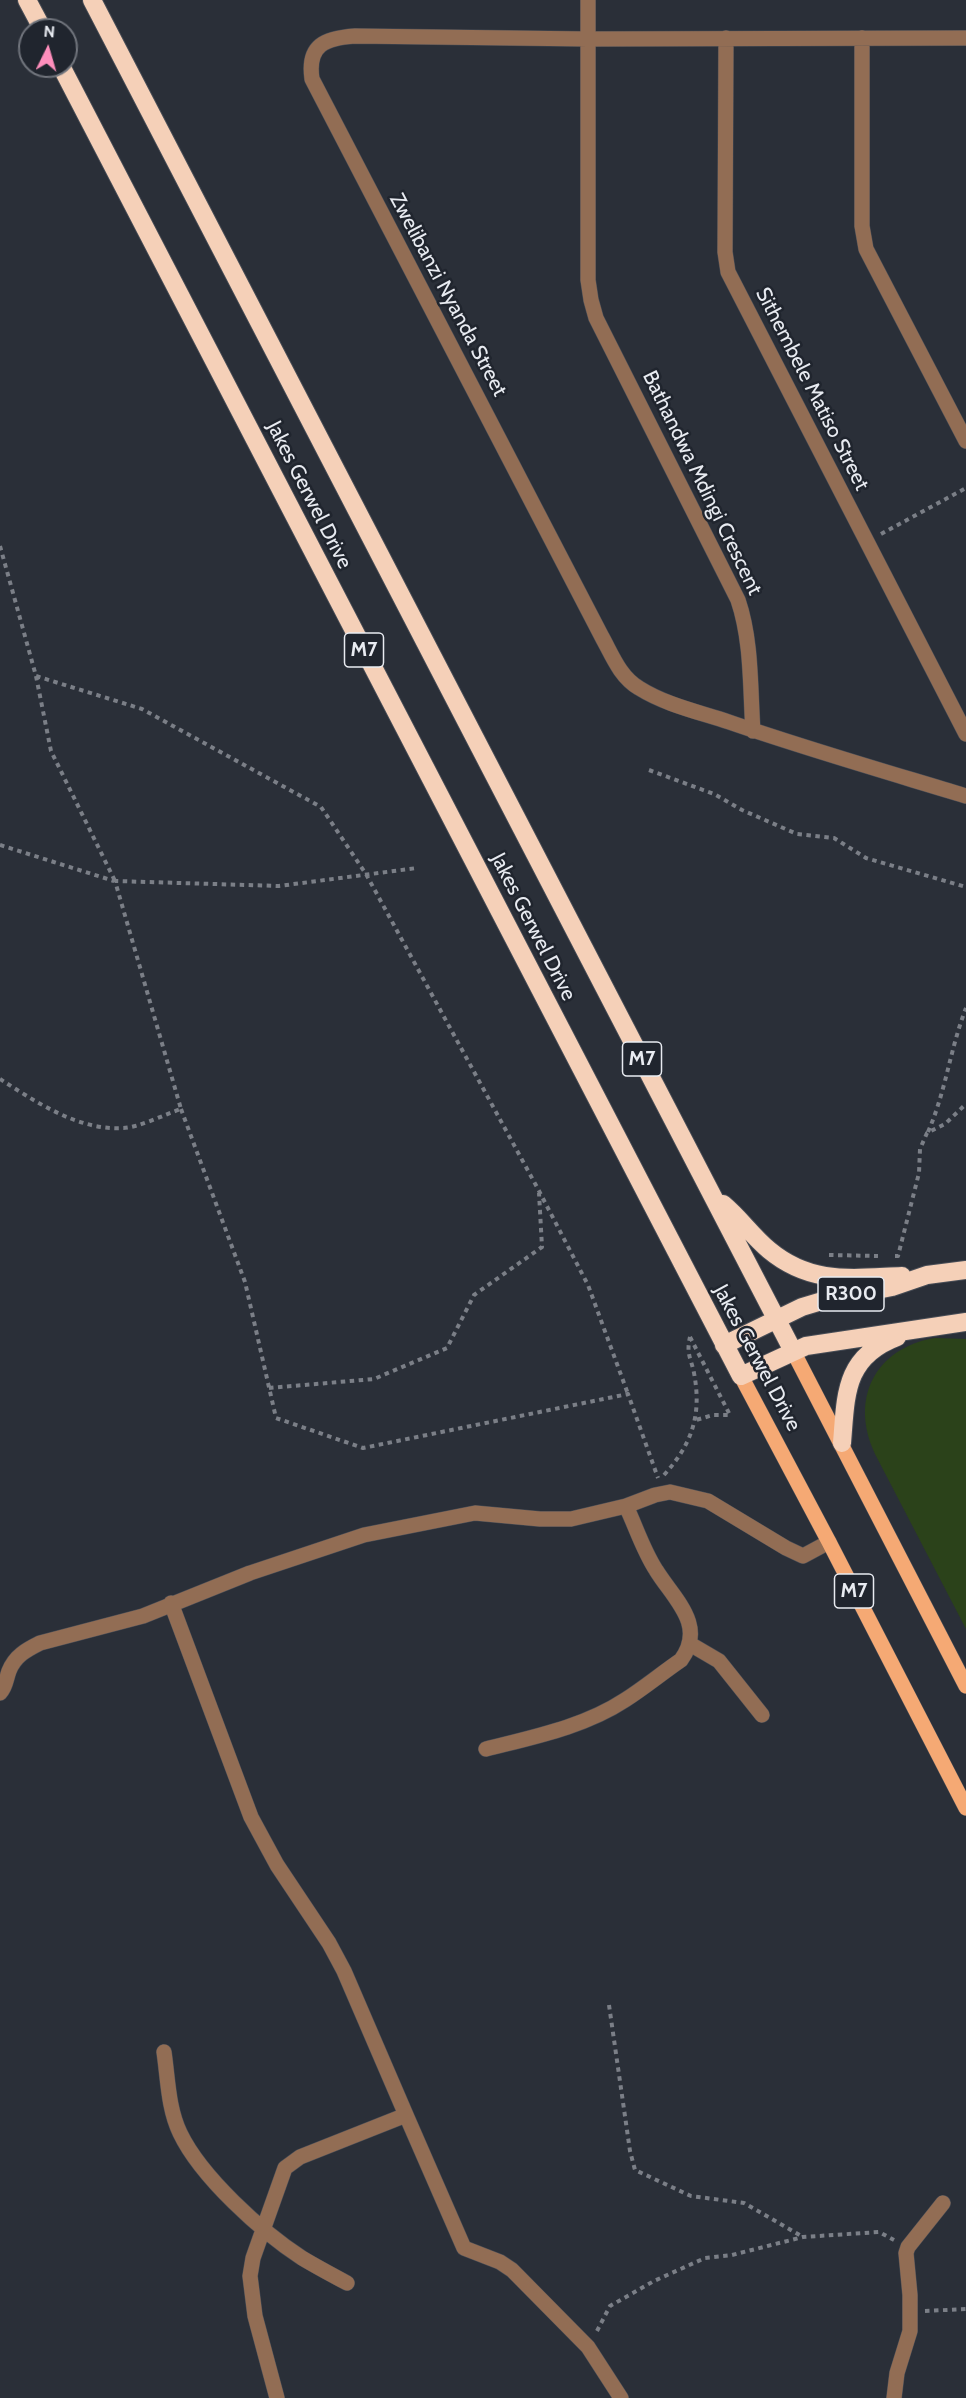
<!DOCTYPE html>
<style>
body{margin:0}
#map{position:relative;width:966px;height:2398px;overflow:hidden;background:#2a2f38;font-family:Cabin,sans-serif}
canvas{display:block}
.north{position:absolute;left:18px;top:18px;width:60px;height:60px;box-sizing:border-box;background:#20252e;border:2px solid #70747c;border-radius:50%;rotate:5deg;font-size:16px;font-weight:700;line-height:24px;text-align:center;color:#e8ebf1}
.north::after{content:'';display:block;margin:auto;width:21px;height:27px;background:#fe8ebc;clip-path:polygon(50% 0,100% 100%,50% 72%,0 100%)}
</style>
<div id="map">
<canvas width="966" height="2398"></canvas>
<div class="north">N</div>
</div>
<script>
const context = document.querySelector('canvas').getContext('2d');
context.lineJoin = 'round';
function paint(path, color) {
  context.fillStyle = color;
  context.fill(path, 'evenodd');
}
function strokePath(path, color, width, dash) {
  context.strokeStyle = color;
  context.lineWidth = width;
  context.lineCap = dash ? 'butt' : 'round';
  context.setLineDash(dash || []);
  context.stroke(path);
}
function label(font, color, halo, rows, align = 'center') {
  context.font = font + ' Cabin,sans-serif';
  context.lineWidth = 5;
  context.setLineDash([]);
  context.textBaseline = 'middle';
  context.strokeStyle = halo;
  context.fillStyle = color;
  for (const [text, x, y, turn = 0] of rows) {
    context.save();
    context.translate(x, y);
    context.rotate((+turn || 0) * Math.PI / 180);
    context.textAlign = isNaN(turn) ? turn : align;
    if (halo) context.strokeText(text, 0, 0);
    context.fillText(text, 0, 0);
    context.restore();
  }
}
const green = new Path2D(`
 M935,1338L966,1339V1629L875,1454C849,1399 875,1348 935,1338Z`);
const path = new Path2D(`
 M881,534L966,488
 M0,546L36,676L142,709L321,807L366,874L538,1189L588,1285L628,1394
 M36,676L51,751L115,881
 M649,770L714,794L742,810L797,834L834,838L866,858L966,887
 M0,845L114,881
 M0,1079C36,1102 79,1131 123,1128C137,1128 166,1114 181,1109L115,881L279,886L417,868
 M181,1109L245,1282L276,1418L363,1448L628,1394L658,1478
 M928,1132C946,1091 950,1049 966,1008
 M829,1255L878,1256
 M895,1256H898L919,1173L920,1149L927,1133L945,1124L966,1104
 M690,1337L730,1415H713L696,1420
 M269,1388L374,1379L447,1348L474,1295L542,1247L539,1193
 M664,1475C692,1444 702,1415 694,1373C691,1358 686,1354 690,1337
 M609,2005L630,2151L635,2170L691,2196L744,2203L803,2237
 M925,2311L966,2309
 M597,2331L610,2306L654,2281L705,2258L732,2255L803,2237L879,2232L894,2240`);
const minor = new Path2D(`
 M588,0V280L591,300L596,318L738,600C752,641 750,688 753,731
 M726,38L725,252L728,272L966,734
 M862,38V226L866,249L966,441
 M966,38L588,39L355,36C325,38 307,45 312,79L602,637C612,655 620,677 639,688C666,705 699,712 729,722C807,749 887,772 966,796
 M171,1603L251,1817L277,1865L329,1943L344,1971L406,2115L300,2157L285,2168L253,2258L250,2276L255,2316L277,2398
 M690,1644L719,1661L762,1715
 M0,1693C6,1687 6,1679 9,1671C15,1656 26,1650 40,1643L143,1616L250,1573L364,1535L475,1513L540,1519H571L626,1506L655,1495L670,1492L708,1501L786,1548L803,1556L829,1542
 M486,1749C533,1737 584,1727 625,1700C644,1688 662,1673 681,1660C707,1625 673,1598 656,1570C643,1550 636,1527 626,1506
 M164,2052C168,2079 168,2108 180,2133C201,2177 262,2232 302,2258C317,2267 332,2275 347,2283
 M406,2115L464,2248L500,2262L512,2270L588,2347L621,2398
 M894,2398L897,2373L910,2331V2295L906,2253L908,2247L943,2203`);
const major = new Path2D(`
 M793,1351L966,1686
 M741,1376L829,1542L966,1808`);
const highway = new Path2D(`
 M27,0L43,30
 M92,0L793,1351
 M61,66L741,1376L806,1346L966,1322
 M723,1204C740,1218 752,1236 769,1250C811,1285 852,1278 902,1276
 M724,1345L802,1307L822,1301L892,1287L927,1275L966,1270
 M842,1443C846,1395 844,1357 897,1337`);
const shields = [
 [364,650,39],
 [642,1059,39],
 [851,1294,66],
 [854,1591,39]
];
const shieldNames = [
 ["M7",364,650],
 ["M7",642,1059],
 ["R300",851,1294],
 ["M7",854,1591]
];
const streetNames = [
 ["Zwelibanzi Nyanda Street",448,295,62],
 ["Sithembele Matiso Street",812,389,63],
 ["Bathandwa Mdingi Crescent",702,483,64],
 ["Jakes Gerwel Drive",309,495,63],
 ["Jakes Gerwel Drive",533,927,63],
 ["Jakes Gerwel Drive",757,1358,62]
];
paint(green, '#2b421a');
strokePath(minor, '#484d56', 16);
strokePath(major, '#484d56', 16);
strokePath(highway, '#484d56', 20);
strokePath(path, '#7b7f87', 4, [4.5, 4.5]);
strokePath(minor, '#926d54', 15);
strokePath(major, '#f5a974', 15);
strokePath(highway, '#f5d0b8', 18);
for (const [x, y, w] of shields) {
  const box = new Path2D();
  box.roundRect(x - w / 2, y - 17, w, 34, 4.5);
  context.fillStyle = '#20252e';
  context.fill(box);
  strokePath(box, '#e8ebf1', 1.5);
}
label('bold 20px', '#e8ebf1', null, shieldNames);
label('21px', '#e8ebf1', '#20252e', streetNames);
</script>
